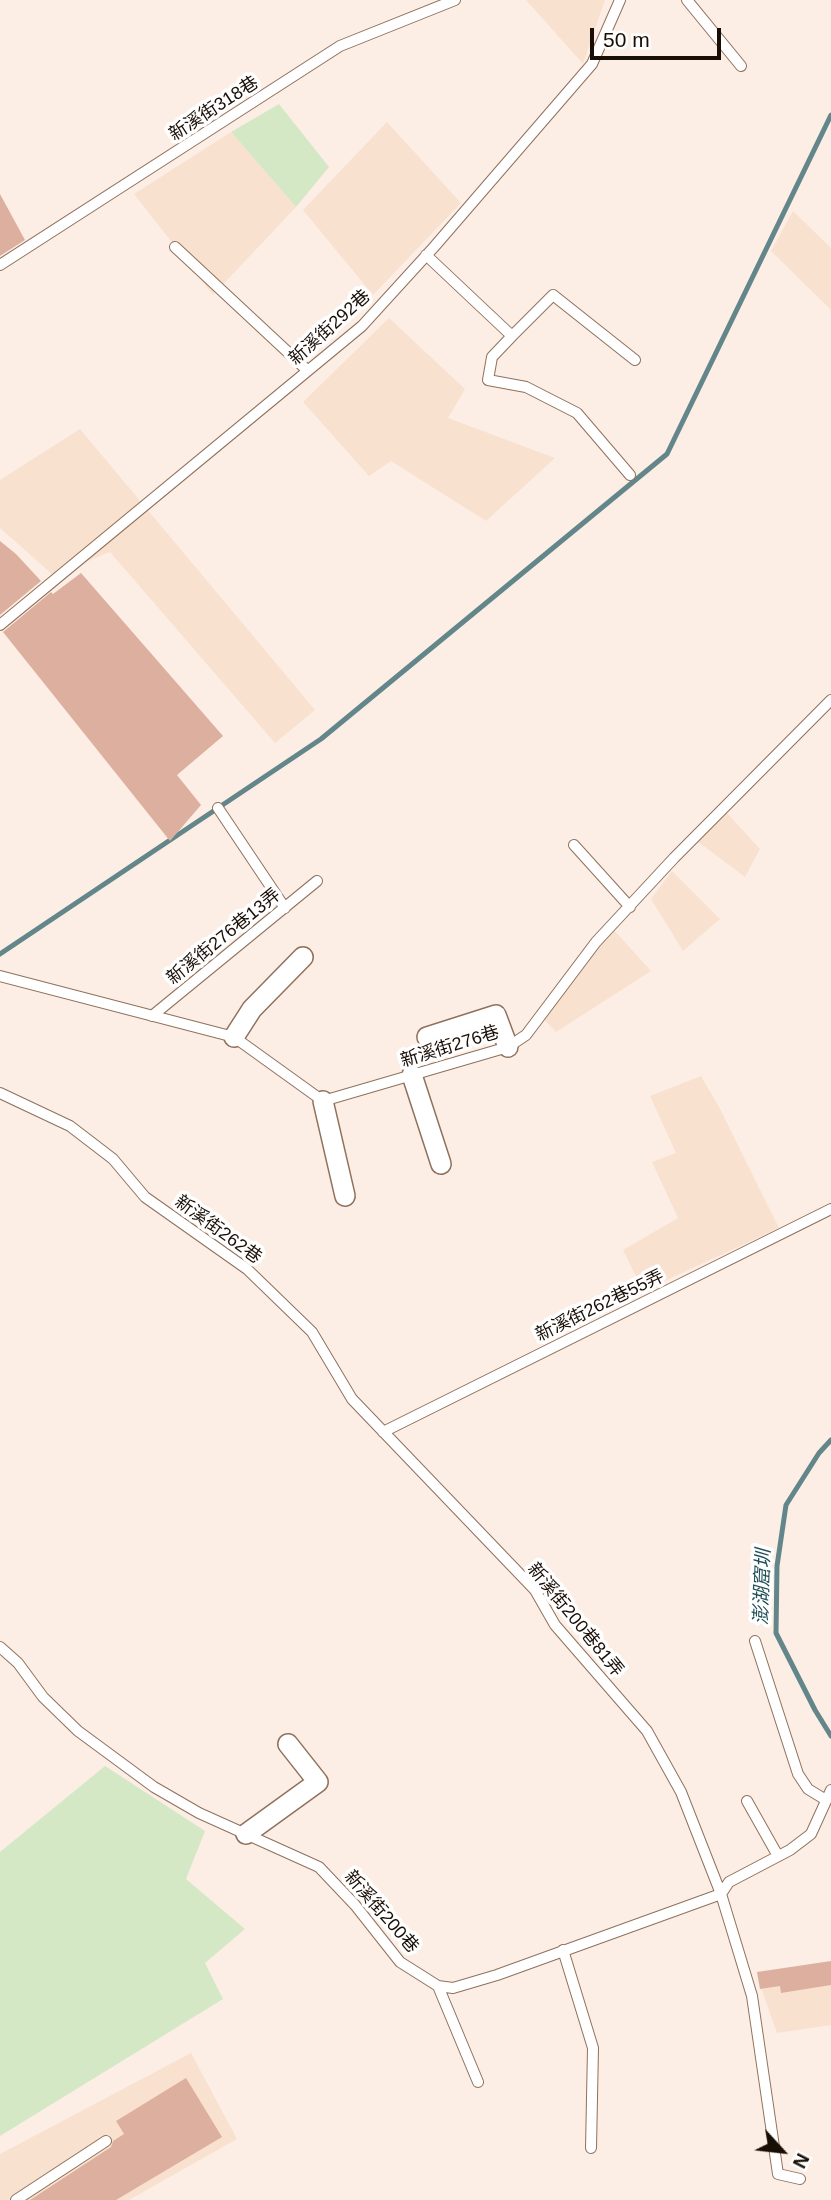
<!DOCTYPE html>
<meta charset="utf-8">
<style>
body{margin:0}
#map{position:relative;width:831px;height:2200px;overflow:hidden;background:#fceee5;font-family:Arial,sans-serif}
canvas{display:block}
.north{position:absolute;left:747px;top:2116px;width:70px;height:70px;-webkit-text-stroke:5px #fefefe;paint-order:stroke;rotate:117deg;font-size:19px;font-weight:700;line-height:28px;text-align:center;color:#190e06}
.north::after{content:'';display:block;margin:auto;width:24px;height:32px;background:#190e06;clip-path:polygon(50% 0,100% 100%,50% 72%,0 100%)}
.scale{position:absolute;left:590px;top:28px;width:131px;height:32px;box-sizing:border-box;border:4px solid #190e06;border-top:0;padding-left:9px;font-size:21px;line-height:24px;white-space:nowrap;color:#190e06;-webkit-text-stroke:5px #fefefe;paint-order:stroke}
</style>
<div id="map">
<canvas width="831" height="2200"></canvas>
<div class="north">N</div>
<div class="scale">50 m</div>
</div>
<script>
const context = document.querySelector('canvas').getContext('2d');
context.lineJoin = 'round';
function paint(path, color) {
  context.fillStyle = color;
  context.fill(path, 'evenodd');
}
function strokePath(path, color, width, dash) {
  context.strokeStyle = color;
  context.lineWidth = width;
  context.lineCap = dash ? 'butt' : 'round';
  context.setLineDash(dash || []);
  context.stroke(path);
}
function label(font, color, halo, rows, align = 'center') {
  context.font = font + ' Arial,"Noto Sans TC",sans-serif';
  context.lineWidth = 7;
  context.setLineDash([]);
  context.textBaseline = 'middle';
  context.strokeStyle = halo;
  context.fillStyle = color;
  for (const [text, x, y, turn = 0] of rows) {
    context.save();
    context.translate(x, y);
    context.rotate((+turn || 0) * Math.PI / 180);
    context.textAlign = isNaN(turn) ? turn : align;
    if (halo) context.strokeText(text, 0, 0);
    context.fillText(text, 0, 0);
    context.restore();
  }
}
const built = new Path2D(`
 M526,0H605L583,64Z
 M387,122L461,203L373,295L303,210Z
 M231,132L296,207L213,295L134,194Z
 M793,211L831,248V310L771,251Z
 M389,318L465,389L448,418L555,458L486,521L391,461L369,476L303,402Z
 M80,429L315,710L275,743L110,552L53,575L0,528V480Z
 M727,813L760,849L745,877L697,841Z
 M672,871L720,919L683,951L651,899Z
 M613,929L651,971L556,1032L544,1019Z
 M701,1076L719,1107L779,1228L643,1291L623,1250L678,1218L652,1162L676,1153L650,1096Z
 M831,1963V2025L777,2033L760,1985Z
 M191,2053L237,2139L129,2200H0V2154Z`);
const green = new Path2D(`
 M279,104L329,167L296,207L231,132Z
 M105,1766L205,1831L186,1879L245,1929L205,1963L223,1999L0,2136V1852Z`);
const stream = new Path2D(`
 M0,954L321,739L667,454L831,115
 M831,1440L819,1453L786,1505L777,1566L776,1633L815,1710L831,1736`);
const building = new Path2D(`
 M0,194L25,240L0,256Z
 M0,541L16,554L41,581L0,615Z
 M81,573L223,736L177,775L201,805L170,841L3,632L51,592L53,594Z
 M831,1961V1985L781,1993L780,1986L760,1989L757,1972Z
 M186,2078L222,2137L116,2200H30L111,2147L113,2141L124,2134L116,2121Z`);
const lane = new Path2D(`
 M687,0L741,66
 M175,247L307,370
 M426,255L512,336L492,357L488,380L526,387L577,413L630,475
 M0,265L340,46L455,0
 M512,336L553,295L635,360
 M0,625L362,326L434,247L592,64L620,0
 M218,808L285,908
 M574,845L630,907
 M0,976L234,1037L323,1101L508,1047L526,1035L596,942L674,858L831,700
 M152,1016L317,881
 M0,1093L70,1126L113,1159L145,1197L247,1269L312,1332L352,1399L535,1590L555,1625L647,1731L681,1792L721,1894L752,1996L778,2174L800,2179
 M383,1432L831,1209
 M755,1641L798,1774L808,1789L826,1800
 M0,1647L18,1663L43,1697L78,1731L154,1787L199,1813L319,1867L355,1905L400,1962L438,1986L453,1988L497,1975L721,1894L729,1882L790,1850L811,1834L831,1790
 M747,1801L778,1856
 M563,1950L593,2048L591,2148
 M438,1986L478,2082
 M16,2200L106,2141`);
const street = new Path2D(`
 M234,1037L252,1009L303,957
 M427,1037L496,1015L508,1047
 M412,1075L441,1164
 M323,1101L345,1196
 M246,1834L318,1782L288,1744`);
const streetNames = [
 ["新溪街318巷",214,109,-33],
 ["新溪街292巷",330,328,-42],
 ["新溪街276巷13弄",224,937,-39],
 ["新溪街276巷",450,1047,-17],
 ["新溪街262巷",218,1230,36],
 ["新溪街262巷55弄",600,1306,-26],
 ["新溪街200巷81弄",575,1620,51],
 ["新溪街200巷",381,1912,49]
];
const waterNames = [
 ["澎湖窟圳",763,1587,-88]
];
paint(built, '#f9e1d0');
paint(green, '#d4e8c6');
strokePath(stream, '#63868a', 5);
paint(building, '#ddaf9f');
strokePath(lane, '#8f715c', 12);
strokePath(street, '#8f715c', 22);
strokePath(lane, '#fff', 10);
strokePath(street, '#fff', 19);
label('18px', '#190e06', '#fefefe', streetNames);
label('italic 19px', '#1e4e56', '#fefefe', waterNames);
</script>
